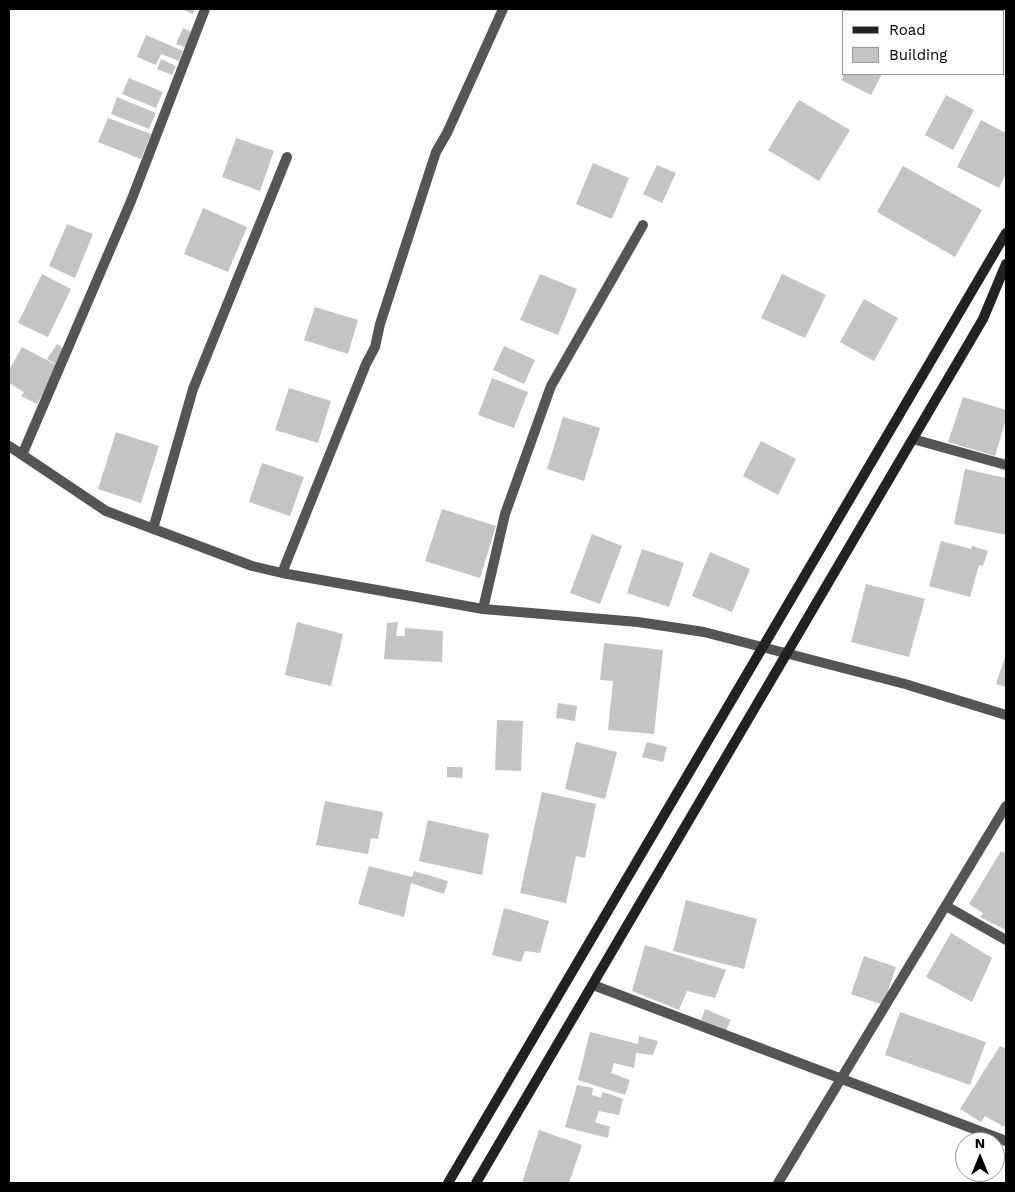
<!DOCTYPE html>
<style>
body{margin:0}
#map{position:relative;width:1015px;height:1192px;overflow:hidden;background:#fff;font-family:"Work Sans",sans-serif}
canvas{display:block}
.frame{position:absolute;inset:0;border:10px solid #000;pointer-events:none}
.legend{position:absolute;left:842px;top:10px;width:162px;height:65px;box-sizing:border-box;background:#fff;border:1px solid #999;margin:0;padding:6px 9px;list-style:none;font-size:15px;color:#000}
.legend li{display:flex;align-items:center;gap:10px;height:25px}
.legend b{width:25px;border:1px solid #999}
.north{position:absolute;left:955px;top:1132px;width:50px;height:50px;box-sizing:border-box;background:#fff;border:1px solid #999;border-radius:50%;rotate:0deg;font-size:14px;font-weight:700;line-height:20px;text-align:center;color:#000}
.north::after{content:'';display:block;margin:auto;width:18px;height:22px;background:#000;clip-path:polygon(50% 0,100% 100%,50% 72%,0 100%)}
</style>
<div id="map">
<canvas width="1015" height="1192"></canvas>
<div class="frame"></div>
<ul class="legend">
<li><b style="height:6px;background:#222"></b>Road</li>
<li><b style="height:14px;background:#c4c4c4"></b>Building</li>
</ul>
<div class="north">N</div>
</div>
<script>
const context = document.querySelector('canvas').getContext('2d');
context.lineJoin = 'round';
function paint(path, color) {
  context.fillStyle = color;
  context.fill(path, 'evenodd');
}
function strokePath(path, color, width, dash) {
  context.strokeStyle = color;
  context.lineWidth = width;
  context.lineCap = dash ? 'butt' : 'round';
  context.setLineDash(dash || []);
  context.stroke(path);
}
const building = new Path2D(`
 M181,9H195L193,14Z
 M183,28L194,33L187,48L176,44Z
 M146,35L183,51L179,61L161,54L156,65L137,57Z
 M161,59L176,66L172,75L157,69Z
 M844,74H882L871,95L841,80Z
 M129,78L163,92L156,108L122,94Z
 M946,95L974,110L953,150L925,135Z
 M117,97L156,113L149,129L111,114Z
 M799,100L850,130L819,181L768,150Z
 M108,118L151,134L141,159L98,142Z
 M981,120L1006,133V173L999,188L957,167Z
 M236,138L274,151L260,191L222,177Z
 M593,163L629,178L612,219L576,204Z
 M657,165L676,173L662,203L643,194Z
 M903,166L982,210L955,257L877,212Z
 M203,208L247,227L228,272L184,254Z
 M67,224L93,234L75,278L49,266Z
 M42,274L71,289L48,337L18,323Z
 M540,274L577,289L558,335L520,320Z
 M782,274L826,295L805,338L761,318Z
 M864,299L898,318L874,361L840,342Z
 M315,307L358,320L348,354L304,340Z
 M57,344L66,350L57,365L47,359Z
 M504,346L535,360L524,384L493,370Z
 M22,347L58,366L37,404L21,396L24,392L9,383V370Z
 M492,378L528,392L514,428L478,415Z
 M289,388L331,401L318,443L275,430Z
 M963,397L1006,410V420L995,456L948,442Z
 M563,417L600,428L584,481L547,469Z
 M116,432L159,446L141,503L98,489Z
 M761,441L796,459L778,495L743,476Z
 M262,463L304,477L290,516L249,502Z
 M965,469L1006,478V535L954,524Z
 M442,509L496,526L480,578L425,561Z
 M592,534L622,546L600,604L570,593Z
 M941,541L971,549L972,546L988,551L983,566L979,565L970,597L929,586Z
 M642,549L684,563L669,607L627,593Z
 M710,552L750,569L732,612L692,596Z
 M866,584L925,599L909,657L851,642Z
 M297,622L343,634L331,686L285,675Z
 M398,622L396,636H405V628L443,631L442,662L384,659L387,623Z
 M604,643L663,650L654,734L608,730L613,681L600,680Z
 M1006,654V687L996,684Z
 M558,703L577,706L575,721L556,718Z
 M497,720L523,721L521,771L495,770Z
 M576,742L617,752L605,799L565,789Z
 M647,742L667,747L663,762L642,757Z
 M447,767H463L462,778L447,777Z
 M542,792L596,804L585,858L576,856L566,903L520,893Z
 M325,801L383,812L378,839L371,838L368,854L316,845Z
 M428,820L489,834L482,875L419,861Z
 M1001,851L1006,854V930L980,917L983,913L969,904Z
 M369,866L412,877L414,871L448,881L444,894L411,883L404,917L358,904Z
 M686,900L757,919L744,969L673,951Z
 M504,908L549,921L540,953L525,951L521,962L492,955Z
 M951,933L992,958L972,1002L926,977Z
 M645,945L726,970L715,998L687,991L679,1010L632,991Z
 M864,956L896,967L883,1005L851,994Z
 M705,1009L731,1020L726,1030L701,1020Z
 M900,1012L986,1042L970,1085L885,1055Z
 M590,1032L638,1044L639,1036L658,1041L653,1055L636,1053L634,1068L614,1063L611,1073L630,1080L625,1095L578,1080Z
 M1000,1046L1006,1049V1122L1004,1127L985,1116L981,1122L960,1109Z
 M577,1085L593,1088L592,1095L601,1098L603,1092L623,1099L619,1115L599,1111L595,1122L610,1127L608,1138L565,1127Z
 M539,1130L582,1145L569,1183H522Z`);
const street = new Path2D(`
 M913,439L1006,465
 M9,446L106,511L252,566L282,573L483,609L638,622L704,632L905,684L1006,715
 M22,455L131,201L205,9
 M153,529L193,389L287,157
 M282,573L366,364L375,347L380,324L436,152L447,133L503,9
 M483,609L505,514L551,386L643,225
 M946,906L1006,940
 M593,985L1006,1141
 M778,1183L1006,806`);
const secondary = new Path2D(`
 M448,1183L1006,233
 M476,1183L983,319L1006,264`);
paint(building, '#c4c4c4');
strokePath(street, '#555', 10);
strokePath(secondary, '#222', 10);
</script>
